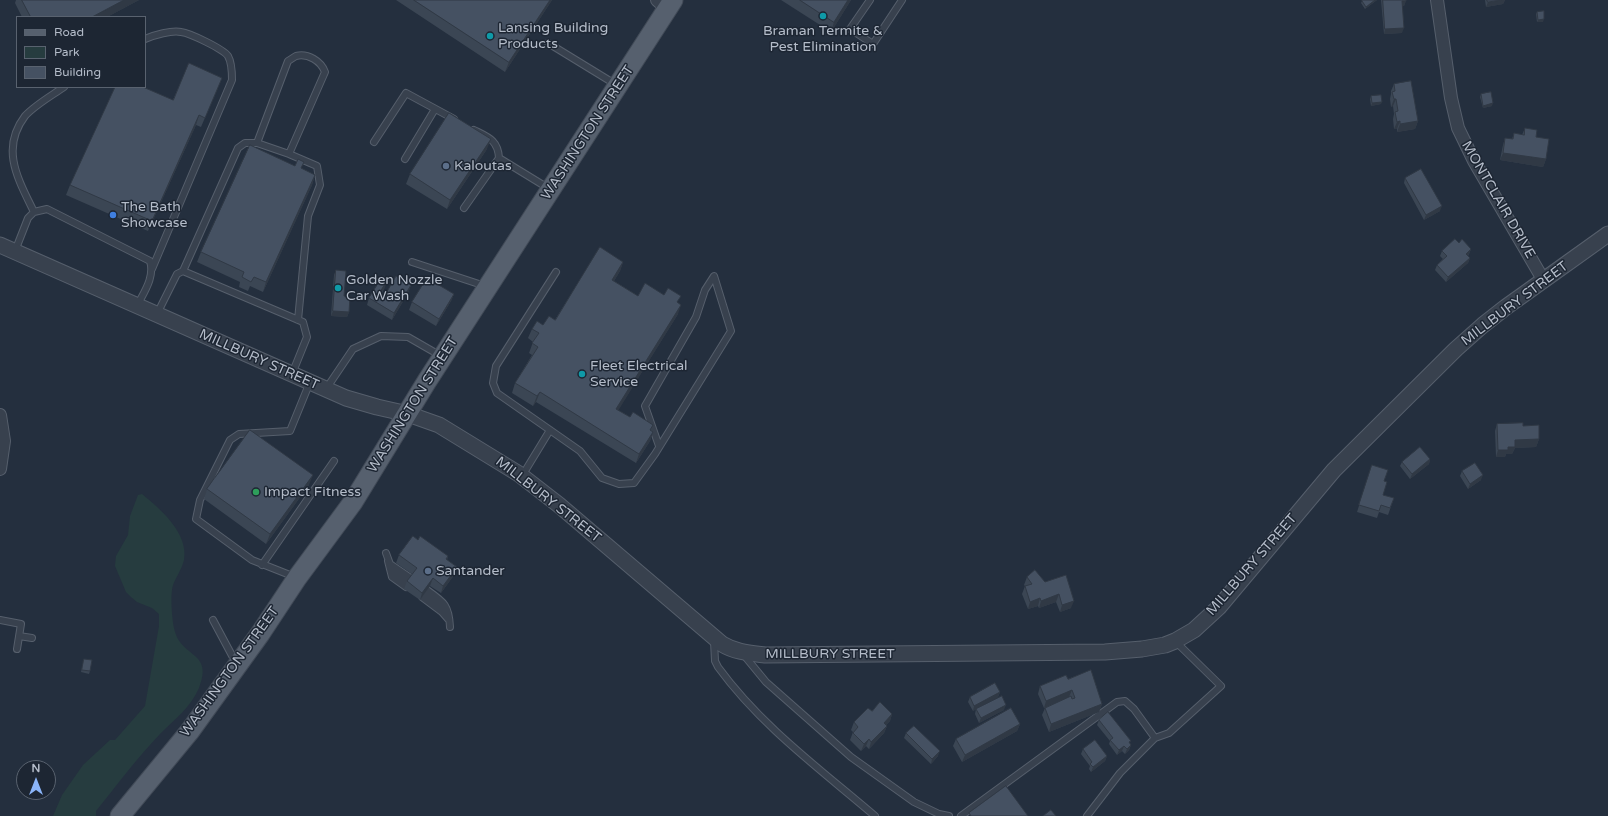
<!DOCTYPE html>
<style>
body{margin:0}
#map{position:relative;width:1608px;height:816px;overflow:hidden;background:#242f3e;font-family:"Varela Round",sans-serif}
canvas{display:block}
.legend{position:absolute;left:16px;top:16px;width:130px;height:72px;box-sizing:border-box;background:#1d2633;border:1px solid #59626f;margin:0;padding:5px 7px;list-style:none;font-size:12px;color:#b4bcc9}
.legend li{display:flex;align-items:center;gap:8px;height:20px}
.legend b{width:20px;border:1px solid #59626f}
.north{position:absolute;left:16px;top:760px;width:40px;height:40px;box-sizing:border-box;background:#1d2633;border:1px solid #59626f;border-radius:50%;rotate:0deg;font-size:11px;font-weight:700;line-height:16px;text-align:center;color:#b4bcc9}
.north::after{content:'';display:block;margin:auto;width:14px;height:18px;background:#8ab4f8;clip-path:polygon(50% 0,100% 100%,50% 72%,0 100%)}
</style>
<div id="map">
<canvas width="1608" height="816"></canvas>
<ul class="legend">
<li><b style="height:5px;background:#56606e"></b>Road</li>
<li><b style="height:11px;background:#263c3f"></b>Park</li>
<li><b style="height:11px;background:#455162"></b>Building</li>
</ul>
<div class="north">N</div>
</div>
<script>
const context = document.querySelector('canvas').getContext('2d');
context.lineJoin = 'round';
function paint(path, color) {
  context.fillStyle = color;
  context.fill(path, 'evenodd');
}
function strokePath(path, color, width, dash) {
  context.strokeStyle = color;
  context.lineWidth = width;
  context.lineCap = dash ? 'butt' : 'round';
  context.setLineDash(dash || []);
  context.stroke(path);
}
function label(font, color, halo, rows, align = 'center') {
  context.font = font + ' "Varela Round",sans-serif';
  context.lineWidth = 3;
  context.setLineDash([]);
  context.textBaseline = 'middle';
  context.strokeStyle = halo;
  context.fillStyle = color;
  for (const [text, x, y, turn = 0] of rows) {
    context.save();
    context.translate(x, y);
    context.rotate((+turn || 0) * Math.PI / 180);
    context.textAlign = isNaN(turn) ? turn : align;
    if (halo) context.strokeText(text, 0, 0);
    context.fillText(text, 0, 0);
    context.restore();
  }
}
const green = new Path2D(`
 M142,494C160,509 189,533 184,560C182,569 176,577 173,585C170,595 172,618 174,628C180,659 214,650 199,688C191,707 174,720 160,734C137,758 117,785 96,811V816H53L62,795L83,765L110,740H115L145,706L159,626V614L152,608L137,602L131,597L126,592L115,566L116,556L128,535L130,516L138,495Z`);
const service = new Path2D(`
 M870,0L850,29L873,44L902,0
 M145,39C154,35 172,30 181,32C190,33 223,49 228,56C232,63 232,72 232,80L152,269
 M548,43L615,84
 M474,130C488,137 498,140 499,158L548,188
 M374,142L406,93L454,119
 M257,143L289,154
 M405,159L435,109
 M464,208L499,158
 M34,212C18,179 0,149 25,116C35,105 51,96 64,87
 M15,251L28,218L34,212L47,209L150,261C155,277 144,292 137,306
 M412,262L485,286
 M183,271L238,148L245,143H257L288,61C290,60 294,57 296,56C308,53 321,61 325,72L289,154L317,166L320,185L308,216L298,320
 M556,272L496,366L493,383L497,393L580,451L602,478L619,484L634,483L655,454L731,331L714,276L705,290L696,317L645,406L659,446
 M157,314L177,274L183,271L303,322L307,337L292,374
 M326,389L353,349L381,336L408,337L441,356
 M522,476L550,430
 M386,553L390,564L412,579
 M388,561L392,577L406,587
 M262,565L334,461
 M390,569L392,572L408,583
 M295,577L252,560L196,519L200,500L230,440L239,434L290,431L310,382
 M427,590C444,602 449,605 450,627
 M424,594L444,608
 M422,597L442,612L449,620
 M0,620L21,624L17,649
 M213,620L236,663
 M19,636L32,638
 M714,641L715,661L718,667C761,726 820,769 875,816
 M743,654L766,682L851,757L914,802L939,814L949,816
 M961,816L1117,702L1125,701L1134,709L1155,738
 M1087,816L1120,773L1155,738L1169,733L1221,686L1175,641`);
const minor = new Path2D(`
 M657,0L667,9
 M1437,0L1451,98L1458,128L1474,161L1544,281
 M0,415L4,441L0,469`);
const tertiary = new Path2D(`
 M0,245L346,398L377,407L408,414L439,425L519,474L559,505L722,644C735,652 749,653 765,655L1105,652L1142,649L1165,645L1175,641L1194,630L1219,607L1334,470L1456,349L1483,325L1506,307L1608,234`);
const primary = new Path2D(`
 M120,816L190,731L260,634L297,578L353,502L427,381L673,0`);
const wall = new Path2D(`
 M16,0H139L107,17H22L15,3Z
 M396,0H552L505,72Z
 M781,0H851L831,32Z
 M1377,0L1365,9L1361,3L1362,1Z
 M1381,0H1406L1404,6H1402V33L1384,34Z
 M1485,0H1505L1503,4L1486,7Z
 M1537,12L1543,22H1537L1536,14Z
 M222,78L201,127L196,125L148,231L66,195L70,185L173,100Z
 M1394,84L1418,121L1415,129L1397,132V129H1394L1393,119L1394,114L1393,106L1391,107L1390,99L1391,94V91Z
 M1481,94L1492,106L1483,108L1480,97Z
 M1371,96L1381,104L1371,106L1370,99Z
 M1525,128L1536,137L1546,159L1543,167L1500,160L1503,145L1505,138L1512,139L1514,133L1522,135Z
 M487,149L447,209L406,184L410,174Z
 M301,169L315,175L312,185L263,292L250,286L248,291L239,287L240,282L197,262L201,252Z
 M1405,178L1440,211L1424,220L1404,183Z
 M1459,243L1471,249L1469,254L1468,256L1470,258L1468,263L1446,282L1435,270L1437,265L1443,259L1440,256L1442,251Z
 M623,262L620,271L614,281L638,296L664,295L678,303V314L618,410L630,417L653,425L651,430L653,432L650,441L636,463L536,402L533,406L512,393L515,383L532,355L529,353L533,342L528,338L532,329L543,325L555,320Z
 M336,270L349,312L347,317L331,316L334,275Z
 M411,285L408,293L392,320L367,305L369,298L385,287L382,293L385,295Z
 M454,294L451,301L436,326L409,310L412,302Z
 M1497,424L1523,426L1539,439L1536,447L1515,448L1512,454H1506L1505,457H1496L1495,431Z
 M1430,459L1429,464L1410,479L1400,466L1402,462Z
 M1372,465L1384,481L1383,495L1394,498L1388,515L1379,512L1377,518L1357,512Z
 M1462,471L1481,480L1468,489L1460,476Z
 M309,485L266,544L204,499L207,489Z
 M418,540L448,556L447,560L454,575L441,593L430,586L420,600L404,589L407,581L412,574L396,563L399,555Z
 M1066,575L1071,608L1060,612L1056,602L1039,608L1038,606L1028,609L1022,594L1025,586L1024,585L1027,577L1045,582Z
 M84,659L90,671L89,674L81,672Z
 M1068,679L1102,704L1099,712L1049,732L1042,715L1045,708H1044L1038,694L1040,686Z
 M1000,692L998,697L973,711L968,702L970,697Z
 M976,709L1004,710L979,723L975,714Z
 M872,711L892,714L890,721L886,725L887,726L884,733L869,749L866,746L861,751L850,740L853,732L851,730L854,722Z
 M1099,720L1130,744L1131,745L1129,750L1125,754L1122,751L1117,755L1109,744L1110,741L1097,725Z
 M1020,724L1017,731L962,762L953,746L956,739Z
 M906,733L938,756L931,764L904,738Z
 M1083,749L1107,756L1105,761L1091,772L1089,769L1090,766L1081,754Z`);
const shadedWall = new Path2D(`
 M124,0H139L107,17H92Z
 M550,0H552L505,72L509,62Z
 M848,0H851L831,32L834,22Z
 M1375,0H1377L1365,9L1366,7Z
 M1502,0H1505L1503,4L1486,7L1488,2Z
 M1402,1H1406L1404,6H1400Z
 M1544,19L1543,22H1537L1538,20Z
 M1404,28L1402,33L1384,34L1385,29Z
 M1394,99H1396L1393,106L1391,107Z
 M1382,102L1381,104L1371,106L1372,103Z
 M1493,103L1492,106L1483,108V106Z
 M199,115L196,125L148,231L152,221Z
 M1400,121L1397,129H1394L1397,122Z
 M1418,121L1415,129L1397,132L1400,124Z
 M491,139L487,149L447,209L450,200Z
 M1503,153L1546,159L1543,167L1500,160Z
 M315,175L312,185L263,292L266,282Z
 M1442,206L1440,211L1424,220L1426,215Z
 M1471,249L1469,254L1464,259L1466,254Z
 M1470,258L1468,263L1446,282L1448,277Z
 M623,262L620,271L609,289L612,280Z
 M388,279L385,287L378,299L380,292Z
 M411,285L408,293L392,320L394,313Z
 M454,294L451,301L436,326L439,319Z
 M681,305L678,314L613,419L616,409Z
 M333,311L349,312L347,317L331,316Z
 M540,392L536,402L533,406L537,396Z
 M653,432L650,441L636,463L639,454Z
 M1539,439L1536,447L1515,448L1512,454H1506L1505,457H1496L1498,450L1508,447L1515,440Z
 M1430,459L1429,464L1410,479L1412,474Z
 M313,475L309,485L266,544L270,534Z
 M1483,475L1481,480L1468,489L1470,484Z
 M457,567L454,575L441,593L443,586Z
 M433,578L430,586L420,600L422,593Z
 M1059,594L1056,602L1039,608L1041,601Z
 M1040,598L1038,606L1028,609L1030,602Z
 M1074,601L1071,608L1060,612L1062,605Z
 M1072,690L1069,697L1044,708L1046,701Z
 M1000,692L998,697L973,711L974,706Z
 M1102,704L1099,712L1049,732L1051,724Z
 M1006,705L1004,710L979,723L981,718Z
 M892,714L890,721L881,730L884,723Z
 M1020,724L1017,731L962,762L965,755Z
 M887,726L884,733L869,749L871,742Z
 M869,739L866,746L861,751L864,744Z
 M1131,745L1129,750L1125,754L1127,749Z
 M1124,746L1122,751L1117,755L1119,750Z
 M940,751L938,756L931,764L932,759Z
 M1107,756L1105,761L1091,772L1093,767Z`);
const building = new Path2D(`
 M22,0H124L92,17H31Z
 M414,0H550L509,62Z
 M800,0H848L834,22Z
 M1362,0H1375L1366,7L1362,1Z
 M1383,0H1406V1H1402L1404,28L1385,29Z
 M1487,0H1502L1488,2Z
 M1544,11V19L1538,20L1537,12Z
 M189,63L222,78L205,118L199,115L152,221L70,185L115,87H143L173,100Z
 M1411,81L1418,121L1400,124V121L1397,122L1395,112L1398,111L1396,99H1394L1392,92L1395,91L1394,84Z
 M1491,92L1493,103L1483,106L1481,94Z
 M1381,95L1382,102L1372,103L1371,96Z
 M449,113L491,139L450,200L410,174Z
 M1525,128L1537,130L1536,137L1549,139L1546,159L1503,153L1505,138L1513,139L1514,133L1524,135Z
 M250,145L295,166L298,159L304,162L301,168L315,175L266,282L254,277L251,282L242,277L244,272L201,252Z
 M1421,169L1442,206L1426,215L1405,178Z
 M1455,239L1459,243L1462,239L1471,249L1466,254L1470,258L1448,277L1437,265L1447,256L1442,251Z
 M600,247L623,262L612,280L638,296L645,283L664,295L668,288L681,296L677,302L681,305L616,409L630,417L633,412L653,425L650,430L653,432L639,454L540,392L537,396L515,383L538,347L532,343L539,333L532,329L537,321L543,325L549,316L555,320Z
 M336,270L346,271L344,296L350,297L349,312L333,311Z
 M383,276L388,279L380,292L385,295L396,276L411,285L394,313L369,298Z
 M427,278L454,294L439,319L412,302Z
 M1523,423V426L1539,425V439L1515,440V447H1508V450H1498L1497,424Z
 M250,430L313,475L270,534L207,489Z
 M1420,447L1430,459L1412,474L1402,462Z
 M1475,463L1483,475L1470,484L1462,471Z
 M1372,465L1388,470L1384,481L1387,482L1383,495L1394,498L1390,508L1381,505L1379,511L1359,505Z
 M413,536L418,540L420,536L448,556L446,559L457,567L443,586L433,578L422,593L407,581L417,568L399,555Z
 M1035,570L1045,582L1066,575L1074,601L1062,605L1059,594L1041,601L1040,598L1030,602L1025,586L1032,584L1027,577Z
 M84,659L92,660L90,671L82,670Z
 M1091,670L1102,704L1051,724L1045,708L1071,696L1072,699L1075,698L1072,690L1046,701L1040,686L1066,675L1068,679Z
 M995,683L1000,692L974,706L970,697Z
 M1002,696L1006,705L981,718L976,709Z
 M880,702L892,714L884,723L887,726L871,742L869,739L864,744L853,733L858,727L854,722L868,708L872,711Z
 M1011,708L1020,724L965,755L956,739Z
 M1108,712L1131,741L1129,742L1131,745L1127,749L1124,746L1119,750L1110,740L1113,738L1099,720Z
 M914,726L940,751L932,759L906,733Z
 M1095,740L1107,756L1093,767L1090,764L1092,762L1083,749Z
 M1006,786L1028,816H971L969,813Z
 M1051,810L1056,816H1043Z`);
const markers = [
 [823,16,4,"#0f9aa8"],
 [490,36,4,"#0f9aa8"],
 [446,166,4,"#5c6f8a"],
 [113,215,4,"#3f7fe0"],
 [338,288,4,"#0f9aa8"],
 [582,374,4,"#0f9aa8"],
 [256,492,4,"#2e9e5b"],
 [428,571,4,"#5c6f8a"]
];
const poiNames = [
 ["Lansing Building",498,28],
 ["Products",498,44],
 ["Braman Termite &",823,31,"center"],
 ["Pest Elimination",823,47,"center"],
 ["Kaloutas",454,166],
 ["The Bath",121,207],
 ["Showcase",121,223],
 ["Golden Nozzle",346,280],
 ["Car Wash",346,296],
 ["Fleet Electrical",590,366],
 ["Service",590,382],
 ["Impact Fitness",264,492],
 ["Santander",436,571]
];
const streetNames = [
 ["WASHINGTON STREET",588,133,-57],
 ["MONTCLAIR DRIVE",1498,200,60],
 ["MILLBURY STREET",1515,304,-37],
 ["MILLBURY STREET",259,360,24],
 ["WASHINGTON STREET",413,405,-58],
 ["MILLBURY STREET",548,500,38],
 ["MILLBURY STREET",1252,565,-49],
 ["MILLBURY STREET",830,654],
 ["WASHINGTON STREET",230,672,-54]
];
paint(green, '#263c3f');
strokePath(service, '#565f6c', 8);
strokePath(minor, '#565f6c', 14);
strokePath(tertiary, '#565f6c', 17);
strokePath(primary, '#414a57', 21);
strokePath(service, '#38414e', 6);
strokePath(minor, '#38414e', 12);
strokePath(tertiary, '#38414e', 15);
strokePath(primary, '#56606e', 19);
paint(wall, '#3b4654');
paint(shadedWall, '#303945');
paint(building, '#455162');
strokePath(building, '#303945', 1);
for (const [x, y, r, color] of markers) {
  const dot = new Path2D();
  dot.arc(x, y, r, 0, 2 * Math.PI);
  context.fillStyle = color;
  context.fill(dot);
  strokePath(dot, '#1d2633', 1.5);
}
label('14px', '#b4bcc9', '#1d2633', poiNames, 'left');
label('14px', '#b4bcc9', '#1d2633', streetNames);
</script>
